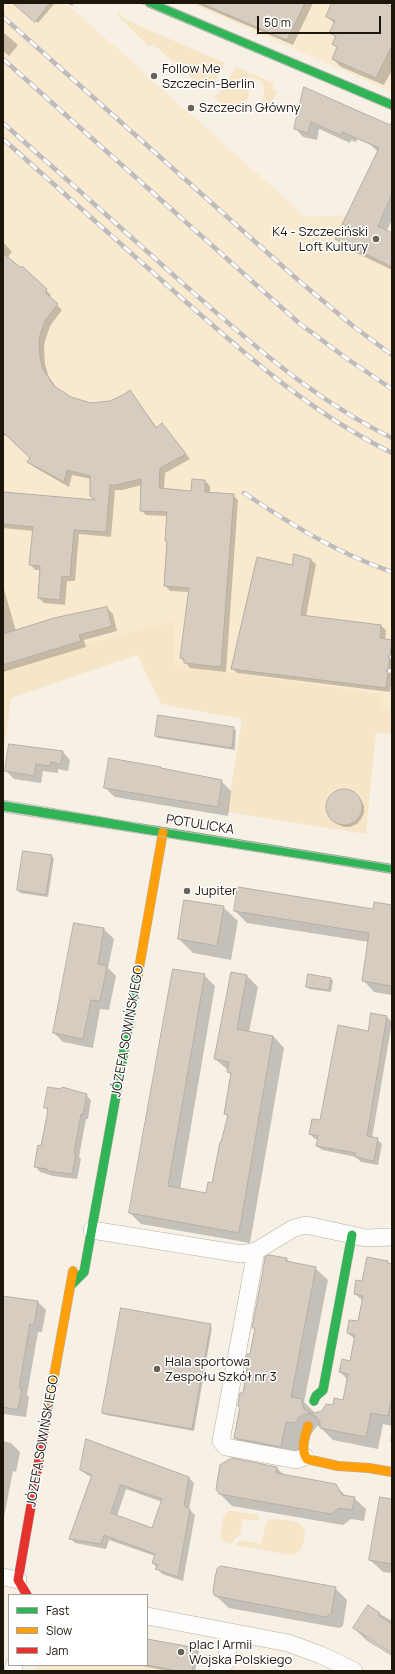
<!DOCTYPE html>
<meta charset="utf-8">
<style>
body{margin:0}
#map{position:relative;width:395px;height:1674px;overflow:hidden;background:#f6f0e5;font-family:Manrope,sans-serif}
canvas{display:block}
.frame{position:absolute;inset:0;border:4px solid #1d160b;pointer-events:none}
.legend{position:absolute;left:8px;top:1594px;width:140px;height:72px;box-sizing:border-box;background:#fff;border:1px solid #a5a29d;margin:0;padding:5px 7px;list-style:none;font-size:12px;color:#1d160b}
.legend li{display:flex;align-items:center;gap:8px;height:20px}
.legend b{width:20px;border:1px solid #a5a29d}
.scale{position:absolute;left:257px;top:16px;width:124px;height:18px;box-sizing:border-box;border:2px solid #1d160b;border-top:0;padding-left:5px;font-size:12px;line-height:14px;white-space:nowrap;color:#1d160b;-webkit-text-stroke:3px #fff;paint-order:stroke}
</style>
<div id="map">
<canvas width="395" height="1674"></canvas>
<div class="frame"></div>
<ul class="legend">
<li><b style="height:5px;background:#30b455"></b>Fast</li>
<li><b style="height:5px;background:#ff9f0a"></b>Slow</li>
<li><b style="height:5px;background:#e5322d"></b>Jam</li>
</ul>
<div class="scale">50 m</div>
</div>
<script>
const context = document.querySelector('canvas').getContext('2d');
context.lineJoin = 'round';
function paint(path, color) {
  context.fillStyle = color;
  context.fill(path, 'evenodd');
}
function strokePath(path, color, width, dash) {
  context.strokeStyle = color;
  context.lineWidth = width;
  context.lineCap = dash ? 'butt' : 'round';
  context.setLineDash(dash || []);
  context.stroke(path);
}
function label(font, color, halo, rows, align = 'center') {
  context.font = font + ' Manrope,sans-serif';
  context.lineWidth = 3;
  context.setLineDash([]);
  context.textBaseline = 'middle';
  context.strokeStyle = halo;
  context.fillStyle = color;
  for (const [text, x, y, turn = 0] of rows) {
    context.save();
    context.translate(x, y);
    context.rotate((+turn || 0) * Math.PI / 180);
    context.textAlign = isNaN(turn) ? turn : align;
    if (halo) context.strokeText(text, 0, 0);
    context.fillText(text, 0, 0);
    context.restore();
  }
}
const built = new Path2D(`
 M3,3H66L306,217L347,215L336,239L392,267V710H379L380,694L173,664L174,621L121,634L3,668Z
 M190,3H386L392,6V92Z
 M197,1648L192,1671H34L35,1665H147Z`);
const green = new Path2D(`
 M119,13L124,18L133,23L225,63L216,80L205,90L153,44L149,47L117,15Z
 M236,67L273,83V90L277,92C274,100 268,107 260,111V104L264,95L263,82L250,77L247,81C251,96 249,99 239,111L223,105L214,97L223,89Z
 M174,621L173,664L381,694L379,710H392V734L376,733L366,834L227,812L242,719L161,704L137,655L11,698L3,757V668L121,634Z
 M228,1511H234L259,1515L258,1521L243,1519L240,1534L230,1544L225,1542L220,1536L223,1517Z
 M273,1519C280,1519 296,1520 301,1525C310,1534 302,1555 290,1555L235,1545L240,1540L261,1544L266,1522Z`);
const shadow = new Path2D(`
 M14,3H55L38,23Z
 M67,3H75L72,6Z
 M195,3H313L293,45Z
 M333,3H382L392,7V70L384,85L341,67L333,59L338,49L333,44L336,38L331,33L335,24L327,16Z
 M3,32L18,45L9,56L3,51Z
 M304,89L367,121L356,142L351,140L350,143L319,129L317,140L303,137L295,128Z
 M392,127V219L387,231L392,234V270L344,247L337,239L378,152L369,143Z
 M3,242L12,252L7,258L21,269L22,267L51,295L49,297L62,310L50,326L45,341L44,348L45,364L48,375L57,389L70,398L91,404L110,402L124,396L130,391L157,428L162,425L190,459L165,473L164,490L192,492L193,480L205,481L210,486V493L233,495L238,500L226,672L190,668L181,658L189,592L170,591L165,585L168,543L166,540L168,516L146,515L141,510L142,485L122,490H115L111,537L79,534L75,581H67L65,605L44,603L39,598L41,570H35L30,564L33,531L3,528V493L95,501L91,496V479L72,475L69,487L34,467L28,462L31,458L6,435L3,437Z
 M311,560L316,564L306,616L381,626L386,630L385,640L392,642V679L390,692L237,673L232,668L293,566Z
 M3,586L16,631L107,608L113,614L117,631L84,640L86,647L3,672Z
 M233,728L236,730L235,750L158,738L156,736Z
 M63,752L70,760L68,771L58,769V773L43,771L41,783L14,779L6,771Z
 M162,770L221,781L231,791L228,816L115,797L105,788Z
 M340,790H347L353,792L361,800L364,806V813L361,819L357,824L350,827H344L337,824L330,816L327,810L330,798L336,792Z
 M24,852L51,856L54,858L48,897L20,893L18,890Z
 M392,906V995L374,992L363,980L369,942L247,923L235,911L374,910Z
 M223,907L238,921L231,960L193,953L179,939Z
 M75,924L104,929L114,939L108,968L116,976L109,1010L100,1009L93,1048L63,1042L54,1033Z
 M173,970L204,975L215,986L180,1190L207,1194L213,1184L229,1118L225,1114L232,1076L228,1072V1070L215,1059L247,976L258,987L249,1032L273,1036L284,1048L250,1243L141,1224L130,1213Z
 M309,976L331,979L333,981L331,992L309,989L307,986Z
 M372,1014L387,1017L392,1022L372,1138L377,1139L382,1144L378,1165L361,1162L356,1157L322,1150L317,1146L318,1139H315L310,1134L321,1121L369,1032Z
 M86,1095L91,1100L88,1119H86L79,1157L81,1159L77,1179L53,1176L40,1172L35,1166L42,1147L48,1111L45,1107Z
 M269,1256L287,1259L290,1263L315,1268L328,1280L304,1402L314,1412V1414H316L343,1401L348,1380L340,1372L351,1362L355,1340L348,1333L359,1322L363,1301L355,1294L363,1283L387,1262L392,1265V1426L383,1424L378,1449L333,1440L321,1428V1426H317L293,1459L247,1450L235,1438L241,1408L239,1406L243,1395L248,1369L246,1367L251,1355L256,1330L253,1327Z
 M3,1296L38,1302L46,1310L42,1332H38L27,1395L29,1397L26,1417L3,1414Z
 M210,1325L212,1328L194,1431L106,1415L103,1413Z
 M392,1431V1443L390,1441Z
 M3,1441L11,1443L20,1452L16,1472L13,1471L3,1522Z
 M277,1468L284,1475L335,1485L347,1497L354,1498L366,1509L364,1521L351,1519L343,1525L232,1506L220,1494Z
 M81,1470L188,1477L194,1483L189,1509L195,1515L183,1581L162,1574L153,1563L155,1556L109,1540L106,1549L75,1543L70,1538L92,1477L87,1475ZM126,1489L162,1502L153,1529L117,1516Z
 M392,1500V1573L383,1572L370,1560Z
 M335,1588L347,1600L343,1626L339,1628L229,1608L216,1596Z
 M368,1607L392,1621V1652L367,1636V1638L392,1654V1656L366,1640L354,1628Z
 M147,1640L196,1649L199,1651L195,1671H169L136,1665H147Z`);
const building = new Path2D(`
 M13,3H50L35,22Z
 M201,3H305L287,40Z
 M332,3H384L392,7V46L376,78L332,59L337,47L332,44L336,36L329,33L335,21L326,17Z
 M304,87L390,125L392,121V194L378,226L392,233V267L335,239L379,148L342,132L341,135L311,122L308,133L294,129Z
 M3,253L21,268L22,266L47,289L45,292L58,304L45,321L40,335L39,342L40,358L43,369L54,386L71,397L91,403L110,401L123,395L130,390L156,428L162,423L186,454L160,468L159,488L191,491L192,479L205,480V492L234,494L221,667L184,663V659L180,658L189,588L164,586L167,541H165L167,512L140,511L141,479L116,485H110L106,532L74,530L70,577L62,576L60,600L38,598L40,566L29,565L33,527L3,524V492L95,500L90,496V476L67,470L64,482L27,462L30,458L3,432Z
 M294,554L311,559L301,615L381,625L380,638L392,640L386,688L231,669L257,557L292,565Z
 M107,607L112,626L79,635L81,641L3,665V634L54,618Z
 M158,715L234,727L232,748L155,736Z
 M9,744L63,751L61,764L51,762L50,766L36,764L34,776L5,771Z
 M109,758L161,767V768L222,780L218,807L104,788Z
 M326 807a18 18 0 1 1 36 0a18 18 0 1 1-36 0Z
 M23,851L52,855L46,895L17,890Z
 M238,887L373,909L374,902L392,905V986L362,981L369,933L234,911Z
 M184,900L224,906L217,946L178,939Z
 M74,923L104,928L98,964L107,966L100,1001L91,1000L83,1039L53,1033Z
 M173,969L205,974L168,1186L206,1193L208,1182L212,1183L220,1142H221L228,1115L224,1114L231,1073L227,1072L229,1062L214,1059L231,972L247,975L237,1029L273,1036L239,1233L129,1213Z
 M308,974L331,978L329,990L306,987Z
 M371,1013L387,1016L367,1136L378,1138L374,1161L355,1157L356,1153L316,1146L318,1136L309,1134L312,1119L320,1120L338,1025L368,1031Z
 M48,1087L61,1089L62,1087L87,1094L83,1115L81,1114L74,1153H76L72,1174L47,1171V1169L34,1167L38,1145L41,1146L47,1115L48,1108H44Z
 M269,1255L287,1258L286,1261L316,1267L291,1397L302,1399V1403L304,1409L310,1413H315L322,1411L326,1404L333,1405L334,1398L343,1400L348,1374L339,1372L342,1359L350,1361L355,1335L347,1333L349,1320L358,1321L363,1296L354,1294L356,1280L362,1281L367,1257L388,1261L387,1263L392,1264V1396L388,1416L371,1413L366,1437L320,1428V1422L317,1417L311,1414H304L299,1417L296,1423L286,1422L281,1447L234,1438L240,1407L238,1406L240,1393H243L247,1368L245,1367L247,1354H250L255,1328H252L263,1271L265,1257Z
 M3,1296L38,1301L34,1325L30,1324L19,1388H22L18,1410L3,1407Z
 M121,1308L211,1324L192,1429L102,1413Z
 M86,1439L189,1477L184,1506L190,1509L178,1577L155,1569L158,1565L152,1563L155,1554L104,1535L101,1544L69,1539L92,1475L80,1470ZM121,1485L162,1499L152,1528L111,1513Z
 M232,1458L277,1467L276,1473L336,1484L342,1495L355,1497L352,1510L339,1508L331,1514L219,1494L216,1489L220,1465Z
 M380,1497L392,1499V1564L369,1560Z
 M221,1566L336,1587L331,1614L326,1617L215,1596L213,1592L215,1578L217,1569Z
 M368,1605L380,1613L378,1615L392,1624V1653L353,1628Z
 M147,1639L197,1648L192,1671H177L147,1665Z`);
const street = new Path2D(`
 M92,1230L241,1254L256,1251L294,1228L306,1225L366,1238L392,1237
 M256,1251L221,1441L226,1447L296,1460L305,1457
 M3,1577L18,1580
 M147,1616L288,1643L321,1655L354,1671
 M13,1671L14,1665
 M218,1671L226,1662L230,1633`);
const fast = new Path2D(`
 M150,3L392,105
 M3,806L392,869
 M71,1285L84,1272L138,974
 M314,1401L316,1396L323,1390L352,1235`);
const slow = new Path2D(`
 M138,974L163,832
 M48,1409L73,1271
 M308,1426C305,1437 300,1449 307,1459L338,1466L369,1468L392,1472`);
const jam = new Path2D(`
 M27,1595L18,1580L48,1409`);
const tram = new Path2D(`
 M140,3L392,110
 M161,3L392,100
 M3,800L86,814L156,827L392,865
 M3,812L392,873`);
const rail = new Path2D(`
 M3,17L298,280L353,326L392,355
 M3,59L299,323L346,358L392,389
 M3,123C62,175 120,227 179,280C245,338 312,399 392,438
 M3,139C61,191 119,242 177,294C245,354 309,412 392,453
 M244,493C292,525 337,553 392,572
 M390,657H392
 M388,671H392`);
const markers = [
 [154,76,4,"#696257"],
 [191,108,4,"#696257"],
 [376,239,4,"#696257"],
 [187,891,4,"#696257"],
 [157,1369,4,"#696257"],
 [181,1652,4,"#696257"]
];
const poiNames = [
 ["Follow Me",162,69],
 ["Szczecin-Berlin",162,84],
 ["Szczecin Główny",199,108],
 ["K4 - Szczeciński",368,232,"right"],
 ["Loft Kultury",368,247,"right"],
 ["Jupiter",195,891],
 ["Hala sportowa",165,1362],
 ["Zespołu Szkół nr 3",165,1377],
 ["plac I Armii",189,1645],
 ["Wojska Polskiego",189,1660]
];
const streetNames = [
 ["POTULICKA",200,825,9],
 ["JÓZEFA SOWIŃSKIEGO",128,1031,-80],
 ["JÓZEFA SOWIŃSKIEGO",43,1441,-80]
];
paint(built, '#f9e9cf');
paint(green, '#f7e5c8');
paint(shadow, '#0003');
paint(building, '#d6cdc0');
strokePath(building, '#b5afa5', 1);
strokePath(street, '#b5afa4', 18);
strokePath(fast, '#b5afa4', 10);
strokePath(slow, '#b5afa4', 10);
strokePath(jam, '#b5afa4', 10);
strokePath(street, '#fefdfb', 17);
strokePath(fast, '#30b455', 9);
strokePath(slow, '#ff9f0a', 9);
strokePath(jam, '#e5322d', 9);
strokePath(tram, '#bebcba', 1);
strokePath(rail, '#bebcba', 4.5);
strokePath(rail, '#fff', 3, [9]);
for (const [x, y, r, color] of markers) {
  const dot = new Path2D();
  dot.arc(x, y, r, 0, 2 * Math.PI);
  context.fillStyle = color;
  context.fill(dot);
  strokePath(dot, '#fff', 1.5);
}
label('13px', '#1d160b', '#fff', poiNames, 'left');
label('13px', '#1d160b', '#fff', streetNames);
</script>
